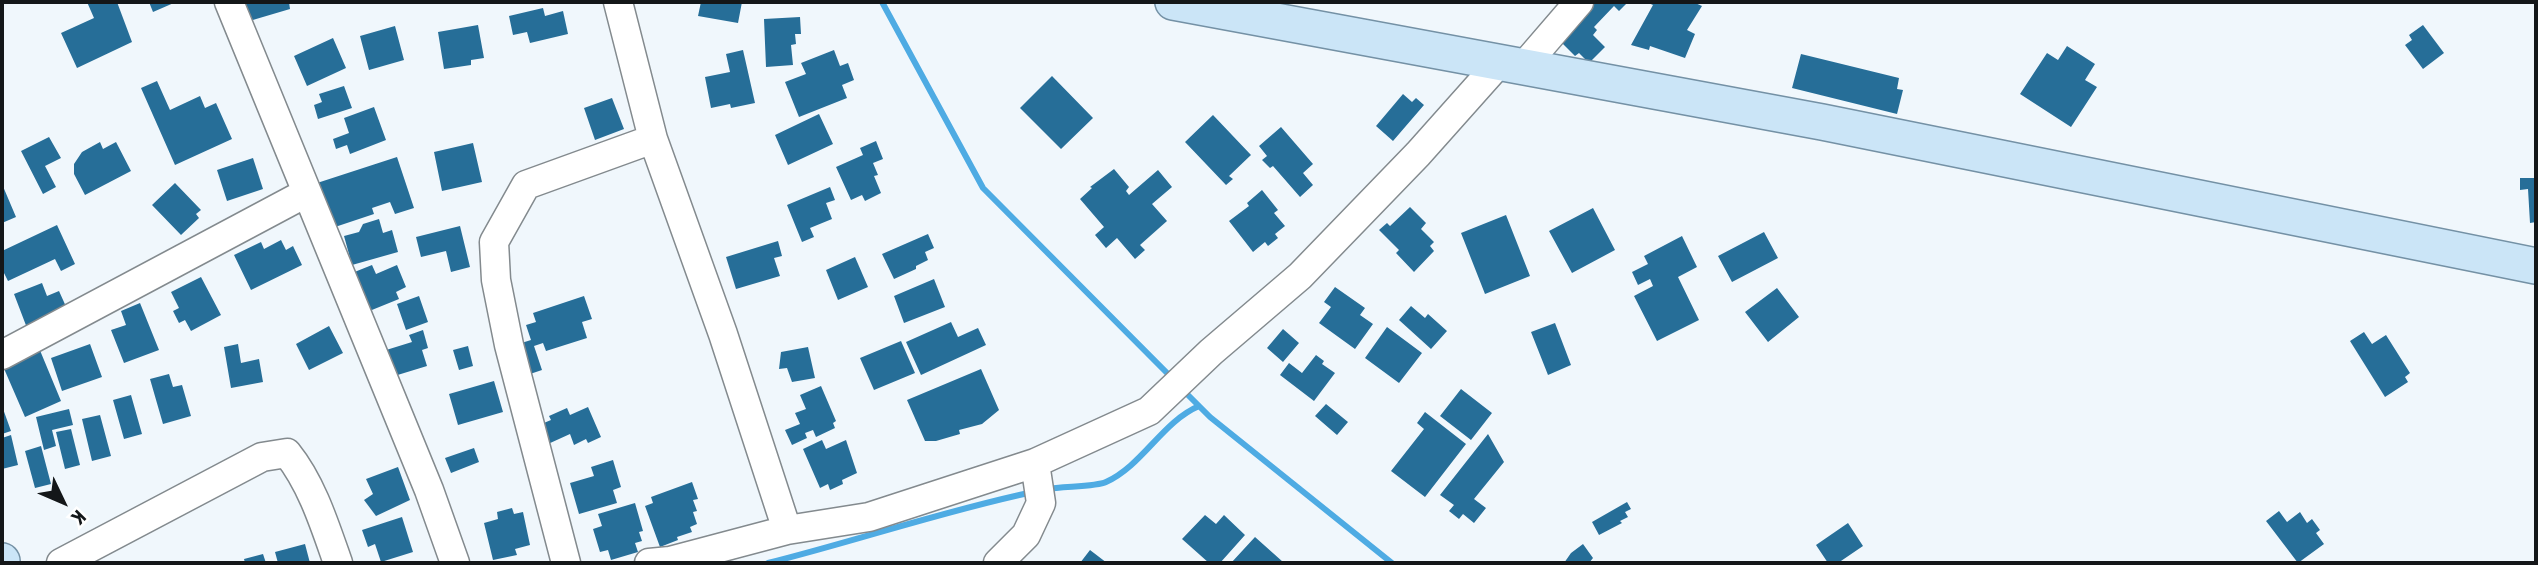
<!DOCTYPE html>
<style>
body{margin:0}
#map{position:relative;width:2538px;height:565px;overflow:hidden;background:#f0f7fc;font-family:"Roboto Condensed",sans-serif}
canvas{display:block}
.frame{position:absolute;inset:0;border:4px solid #141719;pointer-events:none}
.north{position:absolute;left:28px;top:467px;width:70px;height:70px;-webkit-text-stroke:5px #fff;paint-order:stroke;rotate:134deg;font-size:19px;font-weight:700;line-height:28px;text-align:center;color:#141719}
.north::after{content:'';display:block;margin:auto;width:24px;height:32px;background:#141719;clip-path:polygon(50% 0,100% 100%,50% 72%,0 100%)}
</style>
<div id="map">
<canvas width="2538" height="565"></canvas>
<div class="frame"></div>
<div class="north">K</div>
</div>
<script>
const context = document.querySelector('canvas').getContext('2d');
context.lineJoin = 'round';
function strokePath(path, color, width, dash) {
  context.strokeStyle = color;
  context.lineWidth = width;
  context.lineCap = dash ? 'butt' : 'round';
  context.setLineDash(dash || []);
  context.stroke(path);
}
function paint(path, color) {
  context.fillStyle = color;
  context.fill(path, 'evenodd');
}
const stream = new Path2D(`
 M882,2L983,188L1173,379
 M1183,390L1210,417L1392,563
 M1047,489C1062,486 1096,487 1106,482C1143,465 1162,422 1199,406
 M768,563C856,541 943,511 1033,492`);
const building = new Path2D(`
 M87,2H117L132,42L77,68L61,33L94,18Z
 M149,2H176L153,12Z
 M241,2H289L290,9L246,22Z
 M701,2H742L738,23L698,16Z
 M1585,2H1628L1619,11L1614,6L1594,27L1597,30L1593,35L1605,47L1589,63L1579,53L1575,56L1557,38Z
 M1646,2H1693L1702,6L1687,30L1695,34L1685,58L1650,46L1649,50L1631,45L1653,5Z
 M543,8L545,16L563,11L568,34L530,43L527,32L513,35L509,16Z
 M800,17L801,34H795L796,44L791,45L793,65L766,67L764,19Z
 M478,25L484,58L471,60V65L444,69L438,32Z
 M2423,25L2444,53L2423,69L2405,45L2412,40L2409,35Z
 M395,26L404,60L369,70L360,36Z
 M333,38L346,68L307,86L294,56Z
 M2067,46L2095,64L2085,80L2097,87L2071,127L2020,94L2047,53L2058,60Z
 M743,50L755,103L731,108L730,104L711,108L705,77L730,72L726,54Z
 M834,50L840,66L848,63L854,80L842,85L847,98L799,117L785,82L806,74L801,63Z
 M1801,54L1899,78L1897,89L1903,90L1897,114L1792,88Z
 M1052,76L1093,118L1061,149L1020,108Z
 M157,81L170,110L200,96L205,108L216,103L232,139L175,165L141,88Z
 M344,86L352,108L318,119L314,105L322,102L319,94Z
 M1403,94L1412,102L1416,98L1424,105L1393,141L1376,126Z
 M612,98L624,129L595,140L584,108Z
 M374,107L386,140L350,154L347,145L336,149L333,139L349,133L344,118Z
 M819,114L833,144L788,165L775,135Z
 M1213,115L1251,155L1229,176L1233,179L1226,185L1185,142Z
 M1281,127L1313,164L1303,173L1313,185L1300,197L1273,166L1270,168L1262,160L1267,156L1259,146Z
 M49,137L61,158L45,166L56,187L43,194L21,151Z
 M876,141L883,159L873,163L878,175L874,176L881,193L865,201L862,195L851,200L836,167L863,155L860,148Z
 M100,142L103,149L116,142L131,171L85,195L74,174V164L82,152Z
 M473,143L482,182L442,191L434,152Z
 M397,157L414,208L395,214L390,202L372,208L374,214L329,229L314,184Z
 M253,158L263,189L227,201L217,170Z
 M1114,169L1129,187L1126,191L1129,195L1158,170L1172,187L1152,204L1167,221L1140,245L1145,250L1135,259L1117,238L1106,248L1095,235L1104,227L1080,199L1092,188L1090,187Z
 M2520,178H2536V222L2530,223L2528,189L2520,190Z
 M175,183L201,210L196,214L199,218L181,235L152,205Z
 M2,184L16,217L2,223Z
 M830,187L835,200L826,203L832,219L810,228L814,237L802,242L787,205Z
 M1262,190L1278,210L1274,213L1285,226L1275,234L1278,238L1268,246L1265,242L1253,252L1229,221L1249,206L1247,203Z
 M1410,207L1426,223L1421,229L1434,242L1430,246L1434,251L1414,272L1396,253L1399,250L1379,230L1387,223L1390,226Z
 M1593,208L1615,250L1572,273L1549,231Z
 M1506,215L1530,276L1485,294L1461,233Z
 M379,219L383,233L392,230L398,252L352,265L344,236L359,232L363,224Z
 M57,225L75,264L61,271L55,259L8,281L2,269V251Z
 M460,226L470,267L451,272L446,251L421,257L416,237Z
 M1764,232L1778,258L1732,282L1718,256Z
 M928,234L934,248L925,252L928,260L916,266V269L894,279L882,254Z
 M1682,236L1697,267L1678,277L1699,320L1657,341L1634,296L1653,286L1650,279L1638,285L1632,272L1648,264L1644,256Z
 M281,240L286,250L293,246L302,265L251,290L234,255L261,242L264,249Z
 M778,241L782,256L774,258L780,276L736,289L726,257Z
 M855,257L868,287L838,300L826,270Z
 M372,265L376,274L397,265L406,287L396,292L399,299L362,314L347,275Z
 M201,277L221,315L191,331L185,320L179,323L173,311L179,308L171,292Z
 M934,279L945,307L904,323L894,296Z
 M42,283L47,296L59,291L68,311L27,328L14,294Z
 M1335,287L1365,308L1360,315L1373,324L1355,349L1319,323L1331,307L1324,302Z
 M1777,288L1799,317L1768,342L1745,312Z
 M419,296L428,322L406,330L397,304Z
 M584,296L592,319L582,322L587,338L546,351L543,343L534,346L542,370L524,376L515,345L531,340L526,325L536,322L533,313Z
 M140,303L159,350L124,363L111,330L126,325L121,311Z
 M1411,306L1425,318L1428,314L1447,331L1431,349L1399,320Z
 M951,322L958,337L978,328L986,345L921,375L906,342Z
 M1555,323L1571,365L1548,375L1531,332Z
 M329,326L343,353L309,370L296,344Z
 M1387,327L1422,353L1399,383L1365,358Z
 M1283,329L1299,343L1283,362L1267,348Z
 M423,330L428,348L422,350L427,366L391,377L383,351L412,342L409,335Z
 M2364,332L2372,344L2386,335L2410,373L2405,377L2408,382L2385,397L2350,341Z
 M901,341L915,373L874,390L860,358Z
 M90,344L102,377L62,391L51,358Z
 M238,344L241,363L259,359L263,382L231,388L224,347Z
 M468,346L473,366L459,370L453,350Z
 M808,347L815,378L792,382L787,368L779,369L781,352Z
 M39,348L61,401L25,417L2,364Z
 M1316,355L1324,361L1322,364L1335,373L1314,401L1280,375L1289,363L1302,373Z
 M981,369L999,410L982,424L959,430L960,434L936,441H925L907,400Z
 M169,374L173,387L182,385L191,416L163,424L150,379Z
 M494,381L503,412L458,425L449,394Z
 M821,386L836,421L833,423L835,428L816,437L813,430L805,433L807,438L792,445L785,430L800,424L795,413L806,409L800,395Z
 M1461,389L1492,413L1471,440L1440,416Z
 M131,395L142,434L124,439L113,400Z
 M1326,404L1348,422L1337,435L1315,416Z
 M2,406L11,431L2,434Z
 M588,407L601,437L588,443L586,439L574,445L570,434L548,444L539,425L551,420L549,416L567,408L570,415Z
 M69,409L73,425L52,430L56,446L44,450L36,417Z
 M1425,412L1466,444L1425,497L1391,471L1424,429L1417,423Z
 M100,415L111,456L92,461L82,419Z
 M71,429L80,465L65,469L56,432Z
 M1488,434L1504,462L1474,499L1486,508L1474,523L1463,514L1459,519L1449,511L1454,505L1440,495Z
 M11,435L18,465L2,469V438Z
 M822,440L826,449L846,440L857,473L842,480L843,484L830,490L828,484L820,488L803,449Z
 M41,446L51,484L35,488L25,451Z
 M474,448L479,462L451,473L445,458Z
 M613,460L621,487L613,490L617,503L579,514L570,483L594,476L591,467Z
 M398,467L410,500L376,516L364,500L373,494L366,479Z
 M692,482L698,499L693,500L697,511L693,512L697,524L690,527L692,532L677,537L678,540L660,547L645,506L653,503L651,497Z
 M1627,502L1631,509L1625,512L1628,517L1620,521L1622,523L1599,535L1592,522Z
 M635,503L643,531L639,532L642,541L635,543L638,552L611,560L608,550L600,552L593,529L602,526L598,514Z
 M512,508L514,514L523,512L530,545L515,549L517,555L493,560L484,523L498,519L497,512Z
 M2279,511L2287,522L2300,512L2307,523L2312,519L2320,530L2316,533L2324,544L2298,563L2266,521Z
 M1205,515L1216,524L1224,515L1245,535L1220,563H1209L1182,539Z
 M402,517L413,552L381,562L375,544L368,547L362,530Z
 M1848,523L1863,546L1838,563H1828L1816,545Z
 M1255,537L1283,562L1282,563H1231Z
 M305,544L310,563H278L275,552Z
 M1583,544L1593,558L1589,563H1564L1571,553Z
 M1090,550L1107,563H1080Z
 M263,554L266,563H245L244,559Z`);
const minor = new Path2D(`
 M229,2L429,490L455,563
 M618,2L653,139L723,334L787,530
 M1523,67L1579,2
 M2,355L306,193
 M61,563L262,457L287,453C312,484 325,526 338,563
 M566,563L509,345L496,280L494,242L526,185L653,139
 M649,563L670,561L787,530L869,517L1035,463L1149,411L1211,352L1300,276L1418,154L1500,62
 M998,563L1026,535L1041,503L1035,463`);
const major = new Path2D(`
 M1173,2L1822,122L2536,266
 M2,561V563`);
strokePath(stream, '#4eabe3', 6);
paint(building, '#266e98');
strokePath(minor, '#838a8e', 31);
strokePath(major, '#7491a5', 38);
strokePath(minor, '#fff', 28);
strokePath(major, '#cbe5f7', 35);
</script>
